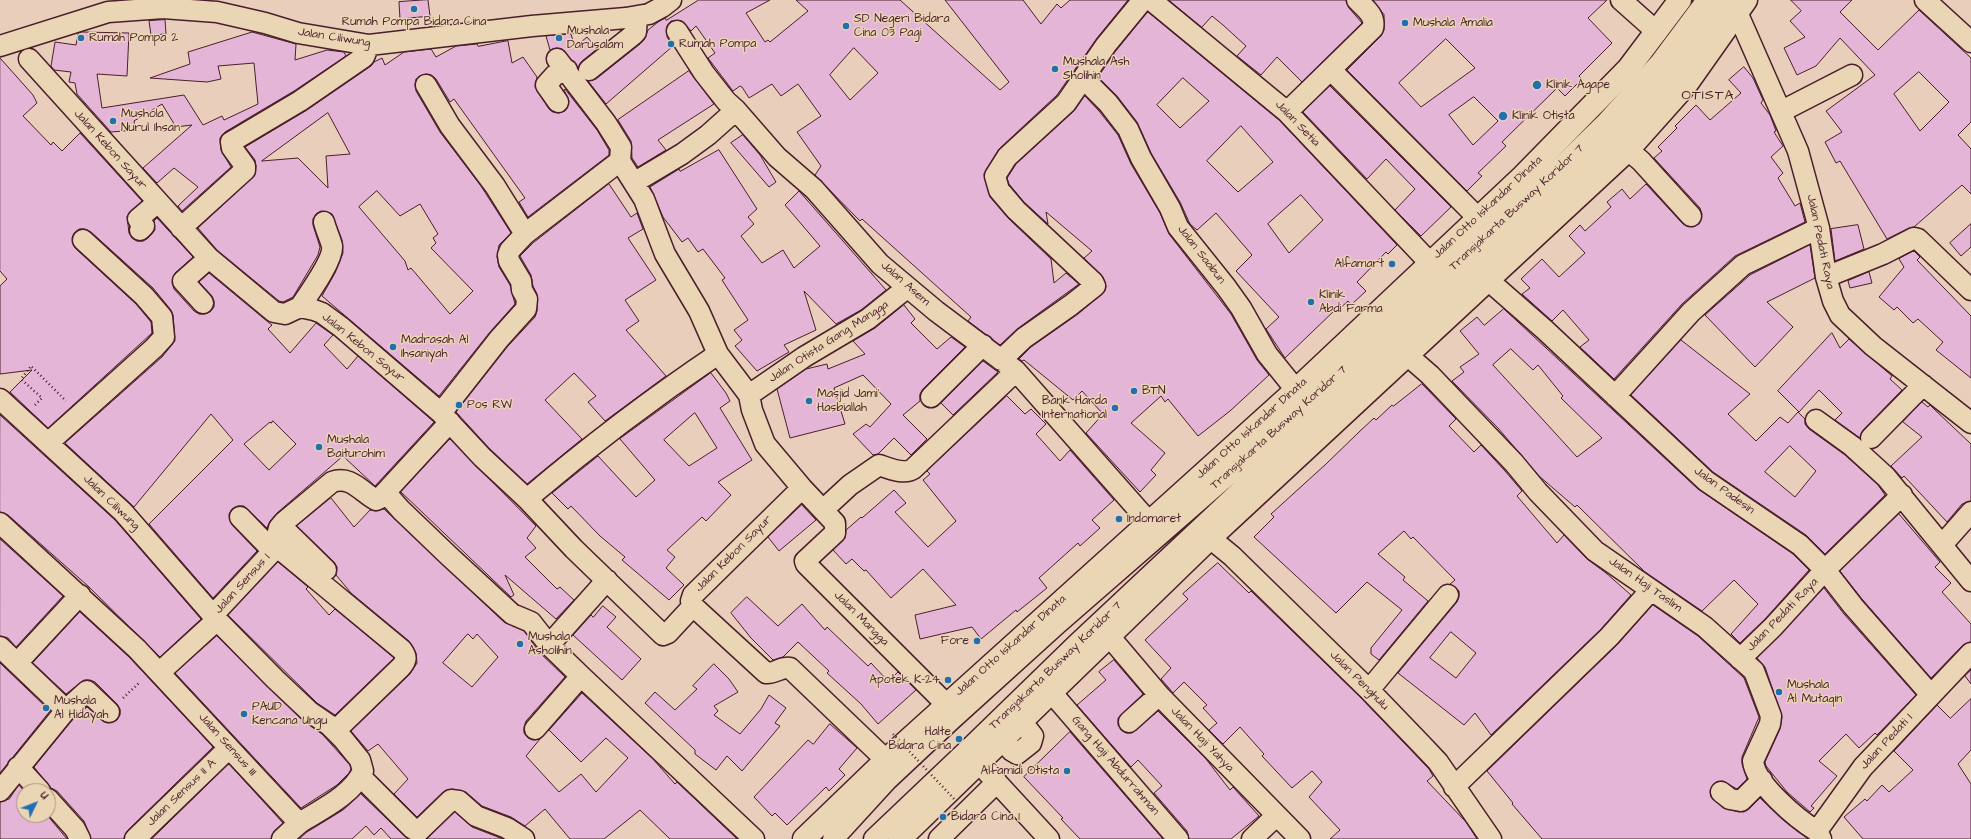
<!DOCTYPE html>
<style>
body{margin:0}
#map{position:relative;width:1971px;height:839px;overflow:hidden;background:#e9cfbb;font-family:"Architects Daughter",sans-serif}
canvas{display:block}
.north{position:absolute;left:16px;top:783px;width:40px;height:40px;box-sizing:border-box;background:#ead5b4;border:1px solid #aa8c7d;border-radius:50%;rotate:47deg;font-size:11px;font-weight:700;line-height:16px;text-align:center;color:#4a1f2b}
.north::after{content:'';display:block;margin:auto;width:14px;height:18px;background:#1f6fb2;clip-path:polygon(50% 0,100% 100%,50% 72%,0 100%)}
</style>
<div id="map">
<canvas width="1971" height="839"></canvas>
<div class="north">U</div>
</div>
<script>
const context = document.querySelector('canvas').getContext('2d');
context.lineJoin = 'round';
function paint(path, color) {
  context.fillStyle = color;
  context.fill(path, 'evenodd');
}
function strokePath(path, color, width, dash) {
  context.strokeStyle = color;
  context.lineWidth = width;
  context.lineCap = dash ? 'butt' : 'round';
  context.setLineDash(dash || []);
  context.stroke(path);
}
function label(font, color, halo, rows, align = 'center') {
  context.font = font + ' "Architects Daughter",sans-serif';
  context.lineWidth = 3;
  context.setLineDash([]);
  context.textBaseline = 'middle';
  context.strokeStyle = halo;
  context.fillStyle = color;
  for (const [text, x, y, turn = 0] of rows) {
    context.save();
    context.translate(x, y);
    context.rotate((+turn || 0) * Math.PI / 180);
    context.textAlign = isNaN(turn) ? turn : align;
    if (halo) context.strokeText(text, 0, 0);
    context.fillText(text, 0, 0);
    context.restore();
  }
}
const built = new Path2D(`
 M375,824L392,839H358Z`);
const building = new Path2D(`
 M428,0L430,16L400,19L399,2Z
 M699,0H770L746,13L765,42L768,40L770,42L808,11L796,0H900L1000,90L1009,82L945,0H1023L1041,24L1057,4L1061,8L1070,0H1128L1097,38L1057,95L999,149L984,174L990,197L1008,218L1051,259L1054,283L1066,273L1079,284L1017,329L1000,345L968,321L971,317L862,219L860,221L815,175L821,166L797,132L821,116L798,84L781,96L772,84L749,98L742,87L740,86L733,91L708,58L715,53L696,26L691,31L682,21H671L667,26V37L673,46L606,104L588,81L596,79L640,44L644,40L648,30L658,22L665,18L666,20ZM854,48L878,73L850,100L830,75Z
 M1169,0H1346L1349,8L1362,23L1302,82L1277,57L1261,75L1237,56L1246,46L1223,25L1212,16L1202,27Z
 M1373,0H1607L1588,18L1612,43L1579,76L1582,79L1565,96L1557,88L1502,142L1506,146L1478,173L1482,176L1467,191L1347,70L1381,36L1384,30V15ZM1446,39L1475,68L1421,107L1399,83ZM1474,97L1498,121L1473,145L1449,115Z
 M1791,0H1852L1840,12L1878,50L1919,10L1971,58V122L1958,135L1971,149V194L1962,185L1914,227L1909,228L1887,239L1840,161L1836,163L1825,142L1842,132L1826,111L1875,75L1840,38L1816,66L1797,75L1784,48L1805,37L1790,21L1801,11ZM1919,72L1949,102L1920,131L1894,94Z
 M1148,12L1279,120L1397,245L1388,254L1386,252L1357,282L1366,291L1351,305L1348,301L1336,312L1335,310L1285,358L1266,329L1279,317L1236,271L1252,255L1216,213L1197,230L1190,224L1180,202L1151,153L1137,122L1117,96L1098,77L1115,52ZM1183,78L1209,101L1180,128L1157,105ZM1241,126L1273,162L1238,192L1207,161ZM1301,195L1323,220L1289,253L1268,224Z
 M165,20L166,34L151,35L149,21Z
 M82,32L129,33L127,76L97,74L102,108L184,95L203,125L222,116L224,120L258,104L254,63L218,66L221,79L207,82L150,78L190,64L188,52L252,32L296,44L295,60L327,50L344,52L346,56L294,91L225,132L220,138L221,150L231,167L182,211L178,206L198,187L174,168L157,183L143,168L192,125L176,127L162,104L134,121L136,130L111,132L77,94L75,83L69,82L71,72L54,70L51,66L55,42L76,45L78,34Z
 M571,34L575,47L587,37L597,49L582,61L578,68L562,49L556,48L550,50L546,36Z
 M508,41L512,63L523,57L537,77L535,87L549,109L553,112L559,113L565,111L569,101L564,90L565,89L597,130L609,150V155L528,217L519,202L525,198L454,99L450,102L436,79L431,75L426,74L416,79L415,85L416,91L440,132L481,186L511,233L499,245L497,257L499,267L510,285L515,304L490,332L439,396L322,296L335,273L343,253L342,240L332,214L321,211L316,214L313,219V225L320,247L318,255L293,297L283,302L279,301L217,250L198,228L255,175L256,166L255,160L245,147L307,110L371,66L374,62L382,58L385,65L404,52L431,49L436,57L456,46L477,44L478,46ZM328,113L350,154L326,156L328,188L298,158L262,161ZM377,191L400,216L420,204L438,234L433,238L436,243L431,248L473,291L450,314L411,268L408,270L405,261L359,207Z
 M0,58L33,95L37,103L23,116L51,145L53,142L62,151L80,133L142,201L127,216L129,233L132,238L137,241H143L148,238L155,230L154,221L157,218L193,257L175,273L172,283L174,289L194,311L199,314H205L210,312L214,307V301L212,296L199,282L209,273L268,322L272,325L268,329L290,353L316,323L333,335L324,345L347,369L358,356L434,422L375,486L343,456L277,513L270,521L267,528L244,506H238L232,509L229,514L232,525L257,551L213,598L149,524L233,440L211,414L134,507L65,443L162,357L175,341L173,315L171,310L153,288L91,232L85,229H79L74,233L72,238L75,248L136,304L151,322L152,333L48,428L10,392L32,370L0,374V286L7,279L0,271ZM273,421L296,444L269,470L244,444L270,422L271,423Z
 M1744,67L1753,78L1763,100L1761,103L1770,115L1776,131L1774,132L1783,146L1771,157L1783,173L1778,178L1795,206L1800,203L1805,222L1735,256L1682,304L1614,379L1580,347L1589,340L1563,310L1552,321L1522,294L1530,288L1521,279L1542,259L1559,277L1585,253L1569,236L1580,225L1585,231L1611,207L1607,202L1622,189L1630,199L1646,184L1683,224L1693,227L1699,224L1702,214L1700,208L1654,158L1662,151L1658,147L1677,128L1675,126L1696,105L1710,120L1741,93L1729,80Z
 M689,71L714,104L658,140L666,150L638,167L632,158L631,141L618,120Z
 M1330,86L1451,207L1421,236L1395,210L1415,189L1386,159L1367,179L1303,112Z
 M1085,96L1099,111L1118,135L1131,164L1160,213L1169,234L1231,314L1257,360L1269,375L1230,411L1198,436L1168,399L1165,402L1161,396L1131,423L1165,453L1151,470L1156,475L1140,492L1086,433L1103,414L1082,391L1073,400L1024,360L1022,361L1019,359L1031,347L1078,314L1105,291L1106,286L1103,277L1084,258L1092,251L1046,212L1048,224L1024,202L1009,184L1007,178L1016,164L1074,111Z
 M743,135L760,155L776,182L769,187L731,143Z
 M719,150L757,209L748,217L754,224L741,236L762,263L783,250L794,268L820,246L785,205L799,191L886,290L861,310L836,324L804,291L816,330L784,345L789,352L757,371L735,346L742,340L734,330L748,320L722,280L725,278L703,249L698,252L688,238L682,242L663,217L650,187L679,169L680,171Z
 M609,184L631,217L637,213L643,229L628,238L656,280L625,300L639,321L626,330L666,376L605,421L588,402L596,396L574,373L545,400L582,439L527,484L490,449L456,412L508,346L535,317L537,311V294L533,286L531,275L520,256L533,243Z
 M1971,224V247L1961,256L1950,243Z
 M1858,225L1864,249L1835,261L1831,229Z
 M1810,245L1815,278L1767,302L1793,327L1755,367L1705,315L1750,275Z
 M1914,251L1920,257L1917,260L1971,316V378L1936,350L1943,342L1918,319L1913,323L1897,307L1894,310L1879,297L1904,267L1899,259Z
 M1869,272L1872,283L1850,288L1848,281Z
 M904,305L915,319L911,323L937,349L951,337L965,347L923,389L920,394V401L903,415L927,439L911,455L894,438L878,454L873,455L853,434L866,424L870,427L891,404L863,375L834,388L845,424L790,438L777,389L806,369L827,364L828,369L865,354L853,341L875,328Z
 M1504,309L1698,489L1793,554L1809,570L1765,619L1740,643L1731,634L1758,604L1734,580L1702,611L1645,572L1577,505L1575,507L1539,476L1498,428L1452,381L1464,372L1460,367L1479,354L1460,331L1477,317L1484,325ZM1511,349L1533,370L1538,365L1563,396L1561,398L1602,438L1577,457L1493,365Z
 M1832,333L1840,348L1849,339L1892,376L1890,379L1902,390L1863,430L1860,438L1835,420L1842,413L1819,390L1799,412L1778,391Z
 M1681,340L1750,394L1728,414L1756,441L1780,417L1788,423L1798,412L1805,419V424L1809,429L1845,455L1878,485L1885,495L1825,554L1806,535L1713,472L1631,395ZM1790,446L1816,471L1795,497L1765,472Z
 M983,361L998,372L953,415L941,403Z
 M711,373L726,393L730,401L720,408L752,460L718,482L731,495L706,521L702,517L667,550L675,557L666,568L684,585L669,600L622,560L625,557L600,536L571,506L568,509L552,493L598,456L636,497L655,480L620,439ZM695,413L717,448L689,466L664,440Z
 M1422,384L1456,419L1449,426L1474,452L1481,445L1505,471L1522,491L1517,496L1557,543L1564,535L1587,559L1606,573L1631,595L1601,629L1491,735L1475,713L1464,725L1398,673L1457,602L1459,597V591L1450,584L1455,580L1413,537L1411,539L1404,531L1378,554L1405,577L1403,580L1428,601L1379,660L1371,654V648L1402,610L1367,582L1336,613L1254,537L1274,517L1271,514L1326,464L1359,432L1374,418L1376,420L1392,405L1393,406ZM1451,632L1476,653L1456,678L1430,658Z
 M1007,396L1025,414L1031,409L1046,424L1036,434L1060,461L1070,450L1114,500L1092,520L1100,528L1080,546L1078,543L1039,578L1047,588L1017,612L1016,610L981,639L972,627L920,639L915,615L956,605L923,569L891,598L866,570L864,571L852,559L846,564L833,550L845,538L846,530L861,517L862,518L894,490L906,503L895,512L928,547L956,521L923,480L930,474L927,471Z
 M1922,402L1928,407L1930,405L1934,409L1971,444V501L1962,504L1947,522L1904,476L1902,478L1891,466L1922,437L1903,422Z
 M0,415L115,520L201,619L160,657L88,586L8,515L0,512Z
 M450,439L536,526L527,538L536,548L525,557L557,589L560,587L574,600L556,619L505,575L514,595L511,597L401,492Z
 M331,498L354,527L370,510L376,511L384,509L504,622L524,631L539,652L565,677L526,721L524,727V733L528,738L533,740L540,739L526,756L559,792L581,774L596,792L628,758L606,738L581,762L549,730L582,693L653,759L675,784L677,782L737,839H670L640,810L604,839H570L545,809L525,826L511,817L482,806L466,792L452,789L443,792L417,817L394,794L408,779L378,744L368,751L351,731L410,674L417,663L416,653L409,641L351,593L336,575L337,567L334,562L297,526ZM468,634L473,639L477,634L498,657L472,687L443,663Z
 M802,505L816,520L779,551L768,537Z
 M1899,514L1940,562L1935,567L1951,583L1942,592L1971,624V642L1963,645L1931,678L1862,599L1840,571Z
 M0,539L63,596L16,647L8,638L0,636Z
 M278,562L308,587L306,589L329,615L335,609L394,658L335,715L317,703L228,615Z
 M1218,563L1249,593L1251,591L1361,698L1429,769L1433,776L1427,781L1466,822L1477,839H1330L1340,830L1309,797L1322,782L1312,771L1292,788L1262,756L1264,754L1240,727L1223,744L1209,730L1217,723L1203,708L1207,705L1184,682L1173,693L1168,687L1161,679L1171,668L1145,640L1188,599L1183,594Z
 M1824,588L1844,614L1916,695L1877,735L1875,733L1859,748L1846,734L1819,761L1837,776L1811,806L1814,808L1810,812L1787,792L1766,766L1765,762L1780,729L1782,717L1765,667L1757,658Z
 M747,597L778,626L802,604L825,630L827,627L868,666L871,663L888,681L898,672L916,690L878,724L861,704L827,673L829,671L798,642L783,657L773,660L751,638L731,613Z
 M1653,605L1698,636L1744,678L1759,717L1742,757V764L1747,779L1737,789L1723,781L1716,782L1710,790L1711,797L1723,808L1739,812L1749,809L1760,798L1782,819L1808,839H1542L1512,804L1513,803L1487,771L1617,645Z
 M603,606L616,617L607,627L641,659L622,680L573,635L591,615L593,617Z
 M80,612L129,657L213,747L127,831L124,839H91L84,821L57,791L51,788L34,767L74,718L87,707L107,723L117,720L120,715V709L117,704L95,682L90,680H84L66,694L33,663Z
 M217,636L302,720L322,734L350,765L351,769L349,773L337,785L301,808L175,673Z
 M1114,660L1143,694L1118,718V725L1121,730L1126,733H1132L1158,711L1206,759L1230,790L1233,787L1259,816L1231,839H1189L1187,831L1154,793L1162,786L1138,760L1131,767L1077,705L1106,680L1099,672Z
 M0,663L50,711L0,773Z
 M714,664L729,679L738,692L714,706L718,711L714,715L740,734L761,709L769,695L786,708L775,723L780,726L742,771L727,756L716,770L695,754V750L645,703L655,692L675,710L697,689L693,686Z
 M1971,670V684L1965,676Z
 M1971,699V750L1958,764L1971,784V839H1863L1844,817L1865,799L1867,801L1882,785L1889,792L1913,770L1894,751L1937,705L1950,718Z
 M830,724L857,748L839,769L845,775L829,791L826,787L787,825L775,813L772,816L754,797L808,740L813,744Z
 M1070,732L1163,839H1080L1061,819L1063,818L1024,777Z
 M229,764L283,823L274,831L271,839H152Z
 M19,785L24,791V815H47L67,839H0V802L9,799Z
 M361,794L408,839H391L381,828L374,835L366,826L352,839H299L307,832L343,810Z
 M455,812L472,827L503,839H427Z`);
const path = new Path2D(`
 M35,405L42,398L21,379L31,366L66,401
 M123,698L140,682`);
const minor = new Path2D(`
 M1151,0L1287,112L1430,263
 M1621,0L1657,32
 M1925,0L1971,42
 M1737,12L1798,151L1819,228L1826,277L1833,301L1840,315L1873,346L1971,423
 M677,31L704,73L726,101L736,110L777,157L814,189L880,264L936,311L1016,371L1149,522
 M0,46L108,12L163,8L217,12L265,23L298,33L369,45L532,26L626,18L649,14L662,7L671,0
 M29,59L209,258L274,312L285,314L300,307L314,310L322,313L341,327L441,413L482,457L527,499L574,549L663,635L668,633L693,606L691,601L693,595L802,488
 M557,59L606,123L621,147L620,161L644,199L665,254L699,311L718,354L749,395L752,410L765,444L802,488L835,523V533L805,561L806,564L947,705
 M589,70L633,35L636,32L637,16
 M1331,70L1478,218
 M1084,79L1108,103L1128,129L1141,158L1170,208L1178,227L1226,287L1241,308L1267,354L1296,390
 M426,85L450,126L495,186L525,234
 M558,102L546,85L555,75L567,70
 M1782,111L1852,75
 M1287,112L1373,28C1376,16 1365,8 1357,0
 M1628,150L1641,161L1691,216
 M635,182L682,154L708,135L736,110
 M181,228L245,170V166L232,148L231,142L300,101L364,57L369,45
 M140,230L144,226L138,219L158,202
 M1826,277L1883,254L1914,238L1918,239L1971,290
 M1488,280L1545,330L1706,481L1800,545L1825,570L1853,606L1931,695
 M203,303L183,281L209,258
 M300,307C308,295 334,259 332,246C330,238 326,230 324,222
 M1407,355L1430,375L1514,463L1538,492L1595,551L1705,627L1754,671L1771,716L1770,724L1753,761C1755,784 1798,820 1817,831
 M1001,360L1024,338L1071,305L1095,286L1093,282L1016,210L999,190L995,176L1007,157L1066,103L1106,45L1143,0
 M749,395L804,357L868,319L903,291L904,286
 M1615,396L1691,312L1743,265L1819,228
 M931,397L983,345
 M0,399L123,512L217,620L275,679L310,712L329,725L343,739L360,760L363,771C352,795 322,809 301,822C294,827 288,834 282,839
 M441,413L499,339L526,309L527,299L522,290L521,281L509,261L508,255L510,250L525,234L620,161
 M1816,420L1852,446L1886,477L1971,581
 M1871,438L1923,385
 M48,443L154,348L164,337L162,317L144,296L83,240
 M386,493L401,510L449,556L512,614L531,622L549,645L581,676L754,839
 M527,499C588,447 651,399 718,354
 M823,510L850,485L879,465C888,468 904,475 913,469L1016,371
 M240,517L273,551
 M0,523L137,649L299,823
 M281,526L326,570
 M1210,538L1232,556L1369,690L1421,744L1438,762L1491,839
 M275,545L402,650C407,657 407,660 401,667L335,731
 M1942,545L1971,512
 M693,606L766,673C775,674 782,666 790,668L886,760
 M213,615L273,551L279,528L284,522L332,482C351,475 361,492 376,500L380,498L450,422
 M1109,636L1159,695L1300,839
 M549,645L607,580
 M0,647L66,710
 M1740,659L1773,627L1825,570L1902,495
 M17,663L80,595
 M160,672L217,620
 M1369,690L1448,595
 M1051,692L1178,839
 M1129,722L1159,695
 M535,729L581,676
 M1002,740L1012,751L1017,754L1031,743L1033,736L1021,721
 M978,762L1049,839
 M18,767L40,791
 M361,777L412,828L418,832L451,800L459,801L476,816L507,828L524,839
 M1454,787L1609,637L1651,590
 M0,791L66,710L87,691L109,712
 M1721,792L1730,799L1741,801L1762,780
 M48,799L75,829L80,839
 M135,839L229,748
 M833,839L887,780L951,720L1057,624L1243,462L1544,183L1606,123L1660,63L1707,0
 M874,839L974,744L1077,644L1587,166L1636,115L1683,62L1727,0
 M939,839L997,782
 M1252,839L1276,816
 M1821,839L1817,831L1863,767L1971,653`);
const major = new Path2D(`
 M804,839L886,760L1296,390L1523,176L1628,69L1680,0
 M900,839L1210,538L1628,150L1686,85L1746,0`);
const pathBridge = new Path2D(`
 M893,734L956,801`);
const markers = [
 [414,9,4,"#1f6fb2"],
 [1405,23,4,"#1f6fb2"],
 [846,26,4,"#1f6fb2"],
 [81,38,4,"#1f6fb2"],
 [559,38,4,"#1f6fb2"],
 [671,44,4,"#1f6fb2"],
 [1055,69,4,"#1f6fb2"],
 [1537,85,5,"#1f6fb2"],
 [1503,116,5,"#1f6fb2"],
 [113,121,4,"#1f6fb2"],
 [1392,264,4,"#1f6fb2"],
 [1311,302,4,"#1f6fb2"],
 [393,347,4,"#1f6fb2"],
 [1134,391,4,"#1f6fb2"],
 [809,401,4,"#1f6fb2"],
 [459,405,4,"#1f6fb2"],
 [1115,408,4,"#1f6fb2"],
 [319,447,4,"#1f6fb2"],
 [1119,519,4,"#1f6fb2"],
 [977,641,4,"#1f6fb2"],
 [520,644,4,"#1f6fb2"],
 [948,680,4,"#1f6fb2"],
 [1779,692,4,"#1f6fb2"],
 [46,708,4,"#1f6fb2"],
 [244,714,4,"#1f6fb2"],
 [959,739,4,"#1f6fb2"],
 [1067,771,4,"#1f6fb2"],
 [943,817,4,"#1f6fb2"]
];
const poiNames = [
 ["SD Negeri Bidara",854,19],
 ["Cina 03 Pagi",854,33],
 ["Rumah Pompa Bidara Cina",414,22,"center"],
 ["Mushala Amalia",1413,23],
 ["Mushala",567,31],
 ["Darusalam",567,45],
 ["Rumah Pompa 2",89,38],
 ["Rumah Pompa",679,44],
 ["Mushala Ash",1063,62],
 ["Sholihin",1063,76],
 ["Klinik Agape",1546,85],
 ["Mushola",121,114],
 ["Nurul Ihsan",121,128],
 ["Klinik Otista",1512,116],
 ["Alfamart",1384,264,"right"],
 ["Klinik",1319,295],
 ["Abdi Farma",1319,309],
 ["Madrasah Al",401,340],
 ["Ihsaniyah",401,354],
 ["BTN",1142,391],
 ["Masjid Jami'",817,394],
 ["Hasbiallah",817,408],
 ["Bank Harda",1107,401,"right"],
 ["International",1107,415,"right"],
 ["Pos RW",467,405],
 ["Mushala",327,440],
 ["Baiturohim",327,454],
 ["Indomaret",1127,519],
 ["Mushala",528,637],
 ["Asholihin",528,651],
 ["Fore",969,641,"right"],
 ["Apotek K-24",940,680,"right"],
 ["Mushala",1787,685],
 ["Al Mutaqin",1787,699],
 ["Mushala",54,701],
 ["Al Hidayah",54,715],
 ["PAUD",252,707],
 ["Kencana Ungu",252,721],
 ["Halte",951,732,"right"],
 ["Bidara Cina",951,746,"right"],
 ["Alfamidi Otista",1059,771,"right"],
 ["Bidara Cina 1",951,817]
];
const streetNames = [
 ["Jalan Ciliwung",334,38,9],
 ["Jalan Setia",1297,124,46],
 ["Jalan Kebon Sayur",110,150,48],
 ["Jalan Otto Iskandar Dinata",1488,208,-43],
 ["Transjakarta Busway Koridor 7",1517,208,-43],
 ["Jalan Pedati Raya",1820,242,78],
 ["Jalan Saabun",1201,255,52],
 ["Jalan Asem",905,284,41],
 ["Jalan Otista Gang Mangga",829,342,-33],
 ["Jalan Kebon Sayur",363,348,39],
 ["Transjakarta Busway Koridor 7",1279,428,-42],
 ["Jalan Otto Iskandar Dinata",1252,429,-42],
 ["Jalan Padesin",1724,491,36],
 ["Jalan Ciliwung",111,503,44],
 ["Jalan Kebon Sayur",734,554,-45],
 ["Jalan Sensus I",243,584,-48],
 ["Jalan Haji Taslim",1645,585,35],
 ["Jalan Pedati Raya",1783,615,-46],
 ["Jalan Mangga",861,619,45],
 ["Jalan Otto Iskandar Dinata",1011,646,-42],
 ["Transjakarta Busway Koridor 7",1056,666,-44],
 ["Jalan Penghulu",1359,681,45],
 ["Jalan Haji Yahya",1202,740,46],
 ["Jalan Pedati I",1887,742,-47],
 ["Jalan Sensus III",227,745,48],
 ["Gang Haji Abdurrahman",1115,766,49],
 ["Jalan Sensus II A",182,793,-44]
];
const quarterNames = [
 ["OTISTA",1708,96]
];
paint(built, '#e8c7c3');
paint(building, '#e4b5d7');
strokePath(building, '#4a1f2b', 1);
strokePath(minor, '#4a1f2b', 23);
strokePath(major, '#4a1f2b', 25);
strokePath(path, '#4a1f2b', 2.5, [1, 3]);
strokePath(minor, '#ead5b4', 20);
strokePath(major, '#ead5b4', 22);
strokePath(pathBridge, '#4a1f2b', 2.5, [1, 3]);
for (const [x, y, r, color] of markers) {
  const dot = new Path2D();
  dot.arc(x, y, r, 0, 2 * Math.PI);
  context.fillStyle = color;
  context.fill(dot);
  strokePath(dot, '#ead5b4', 1.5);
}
label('12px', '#4a1f2b', '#ead5b4', poiNames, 'left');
label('12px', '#4a1f2b', '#ead5b4', streetNames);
context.letterSpacing = '1px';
label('14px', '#4a1f2b', '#ead5b4', quarterNames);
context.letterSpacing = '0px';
</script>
